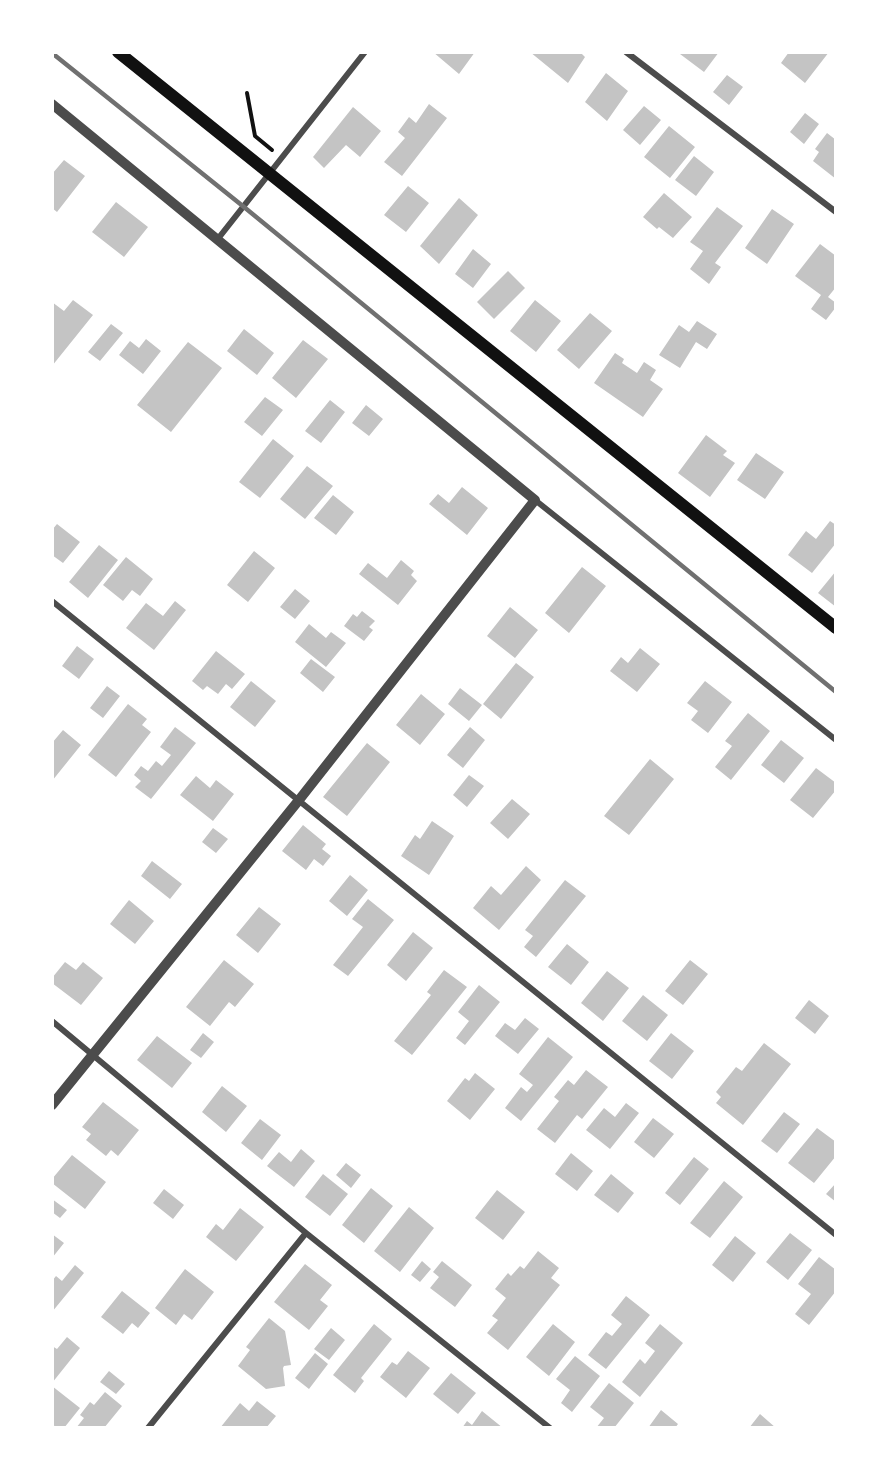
<!DOCTYPE html>
<style>
body{margin:0}
#map{position:relative;width:888px;height:1480px;overflow:hidden;background:#fff;font-family:"Work Sans",sans-serif}
canvas{display:block}
.frame{position:absolute;inset:0;border:54px solid #fff;pointer-events:none}
</style>
<div id="map">
<canvas width="888" height="1480"></canvas>
<div class="frame"></div>
</div>
<script>
const context = document.querySelector('canvas').getContext('2d');
context.lineJoin = 'round';
function paint(path, color) {
  context.fillStyle = color;
  context.fill(path, 'evenodd');
}
function strokePath(path, color, width, dash) {
  context.strokeStyle = color;
  context.lineWidth = width;
  context.lineCap = dash ? 'butt' : 'round';
  context.setLineDash(dash || []);
  context.stroke(path);
}
const building = new Path2D(`
 M433,52H475L459,74Z
 M530,52H580L585,57L568,83Z
 M682,52H719L704,72L680,54Z
 M789,52H829L805,83L781,63Z
 M606,73L628,91L607,121L585,102Z
 M727,75L743,87L729,105L713,92Z
 M429,104L447,118L402,176L384,162L405,138L398,132L409,117L416,123Z
 M644,106L661,120L640,145L623,130Z
 M353,107L381,131L360,157L346,145L324,168L313,157Z
 M805,113L819,124L804,144L790,132Z
 M669,126L695,147L670,178L644,157Z
 M827,133L836,140V179L813,161L819,152L815,149Z
 M694,156L714,172L696,196L675,180Z
 M64,160L85,176L57,212L52,208V174Z
 M408,186L429,203L406,232L384,215Z
 M664,193L692,217L673,238L659,227L657,229L643,217Z
 M459,198L478,215L439,264L420,246Z
 M116,202L148,227L124,257L92,232Z
 M717,207L743,226L715,263L721,267L709,284L690,269L703,251L690,242Z
 M772,209L794,224L767,264L745,248Z
 M820,244L836,256V287L828,297L836,303V307L826,320L811,309L821,295L795,276Z
 M473,249L491,264L473,288L455,274Z
 M508,271L525,288L494,319L477,302Z
 M73,300L93,315L52,366V302L64,311Z
 M535,300L561,321L536,352L510,331Z
 M590,313L612,331L579,369L557,350Z
 M697,321L717,334L707,349L696,342L680,368L659,355L679,325L689,332Z
 M111,324L123,333L100,361L88,352Z
 M244,329L274,353L257,375L227,351Z
 M146,339L161,351L143,374L119,355L130,341L139,348Z
 M303,340L328,359L296,398L272,378Z
 M188,342L222,368L171,432L137,405Z
 M615,353L624,359L622,363L637,373L644,362L656,370L650,380L663,389L643,417L594,383Z
 M265,397L283,410L262,436L244,422Z
 M330,400L345,412L321,443L305,431Z
 M366,405L383,419L369,436L352,423Z
 M706,435L727,451L723,455L735,463L710,497L678,473Z
 M273,439L294,456L260,498L239,482Z
 M756,453L784,472L765,499L737,480Z
 M307,466L333,486L305,519L280,499Z
 M462,487L488,508L467,535L429,504L438,494L449,503Z
 M333,495L354,512L336,535L314,518Z
 M830,521L836,525V543L812,573L788,555L806,531L816,539Z
 M57,524L80,542L63,563L52,555V530Z
 M99,545L118,560L88,598L69,582Z
 M254,551L275,568L248,602L227,585Z
 M126,557L153,579L140,596L132,590L123,601L103,585Z
 M401,560L414,571L411,575L417,581L398,605L359,574L368,563L387,578Z
 M582,567L606,586L569,633L545,613Z
 M836,571V607L818,593Z
 M295,589L310,601L295,619L280,607Z
 M175,601L186,610L154,650L126,628L146,603L163,616Z
 M510,607L538,630L515,658L487,636Z
 M362,611L375,621L369,627L373,630L364,641L344,626L353,614L357,617Z
 M309,624L326,638L331,632L346,643L326,667L295,642Z
 M77,646L94,659L79,679L62,666Z
 M640,648L660,664L637,692L610,671L621,657L628,663Z
 M216,651L245,674L232,689L226,684L218,694L207,686L203,690L192,681Z
 M311,659L335,677L323,692L300,673Z
 M516,663L534,677L501,719L483,704Z
 M251,681L276,701L255,727L230,707Z
 M705,681L732,702L708,733L691,720L698,711L687,703Z
 M107,686L120,696L103,718L90,708Z
 M460,688L482,705L469,721L448,704Z
 M421,694L445,714L420,745L396,725Z
 M128,704L147,719L142,725L151,732L116,777L88,755Z
 M748,713L770,731L731,780L715,767L732,746L725,741Z
 M175,727L196,743L151,799L135,787L141,781L134,775L141,766L148,771L156,761L162,766L171,755L160,747Z
 M470,727L485,740L463,768L447,755Z
 M63,730L81,745L52,781V743Z
 M781,740L804,758L784,783L761,765Z
 M367,743L390,762L347,816L323,797Z
 M650,759L674,779L629,835L604,816Z
 M816,768L836,783V790L813,818L790,800Z
 M469,775L484,786L467,807L453,795Z
 M196,776L210,788L216,780L234,794L213,821L180,795Z
 M512,799L530,814L508,839L490,823Z
 M432,821L454,836L429,875L401,856L415,835L420,839Z
 M303,825L326,844L322,849L331,856L323,866L314,859L306,870L282,851Z
 M213,828L228,839L216,853L202,842Z
 M152,861L182,884L170,899L141,876Z
 M526,866L541,880L499,930L473,908L491,886L501,895Z
 M350,875L368,890L347,916L329,901Z
 M565,880L586,896L536,957L524,947L533,936L525,930Z
 M368,899L394,920L348,976L333,965L363,927L352,919Z
 M129,900L154,921L135,944L110,924Z
 M259,907L281,924L258,953L236,935Z
 M413,932L433,948L406,981L387,965Z
 M567,944L589,962L571,985L548,967Z
 M224,960L254,984L235,1007L229,1002L210,1026L186,1007Z
 M690,960L708,974L683,1005L665,991Z
 M65,962L76,970L83,962L103,978L81,1005L52,983V978Z
 M444,970L467,987L412,1055L394,1041L431,995L427,992Z
 M607,971L629,988L603,1021L581,1003Z
 M479,985L500,1002L465,1045L456,1038L469,1021L458,1012Z
 M643,995L668,1015L647,1041L622,1021Z
 M809,1000L829,1016L815,1034L795,1018Z
 M525,1018L539,1029L518,1054L495,1036L505,1023L515,1030Z
 M203,1033L214,1042L201,1058L190,1050Z
 M671,1033L694,1051L672,1079L649,1061Z
 M157,1036L192,1063L172,1088L137,1060Z
 M548,1037L573,1057L521,1121L505,1108L521,1087L527,1092L533,1085L519,1074Z
 M764,1043L791,1064L743,1125L716,1103L721,1097L716,1092L736,1067L742,1071Z
 M586,1070L608,1087L582,1119L577,1115L555,1143L537,1129L559,1101L554,1097L568,1080L574,1085Z
 M475,1073L495,1089L470,1120L447,1101L465,1078L469,1081Z
 M222,1086L247,1106L226,1132L202,1112Z
 M103,1102L139,1130L118,1156L111,1150L106,1156L86,1140L91,1134L82,1127Z
 M626,1103L639,1113L610,1149L586,1130L604,1108L615,1117Z
 M784,1112L800,1124L777,1153L761,1141Z
 M653,1118L674,1134L654,1158L634,1142Z
 M260,1119L281,1135L262,1160L241,1143Z
 M817,1128L836,1142V1156L814,1183L788,1163Z
 M301,1149L315,1161L294,1187L267,1166L279,1152L291,1162Z
 M571,1153L593,1171L577,1191L555,1174Z
 M72,1155L106,1182L85,1209L52,1183V1179Z
 M694,1157L709,1169L680,1205L665,1193Z
 M346,1163L361,1175L351,1188L336,1175Z
 M323,1174L348,1194L330,1216L305,1197Z
 M611,1174L634,1193L618,1213L594,1195Z
 M724,1181L743,1197L710,1238L690,1223Z
 M836,1183V1202L826,1194Z
 M371,1188L393,1206L364,1243L342,1225Z
 M164,1189L184,1205L173,1219L153,1203Z
 M497,1190L525,1212L503,1240L475,1218Z
 M52,1199L67,1210L60,1218L52,1212Z
 M409,1207L434,1228L400,1272L374,1251Z
 M240,1208L264,1227L236,1261L206,1237L216,1224L223,1230Z
 M790,1233L812,1250L788,1280L766,1262Z
 M52,1234L64,1243L52,1258Z
 M735,1236L756,1253L733,1282L712,1265Z
 M538,1251L559,1268L551,1278L560,1285L508,1350L487,1333L498,1320L492,1316L506,1298L495,1289L508,1273L511,1276L520,1266L524,1269Z
 M819,1257L836,1270V1291L809,1325L795,1314L811,1294L798,1284Z
 M422,1261L431,1269L420,1282L411,1275Z
 M442,1261L472,1285L455,1307L430,1288L439,1277L433,1272Z
 M305,1264L332,1285L320,1300L328,1306L309,1330L274,1302Z
 M75,1265L84,1273L52,1312V1281L56,1276L62,1281Z
 M185,1269L214,1292L192,1320L184,1314L176,1325L155,1308Z
 M122,1291L150,1313L138,1328L132,1323L123,1334L101,1317Z
 M626,1296L650,1315L606,1369L588,1355L606,1332L612,1336L622,1324L611,1315Z
 M269,1318L285,1331L291,1365L284,1366L283,1368L285,1386L266,1389L238,1366L250,1350L246,1347Z
 M374,1324L392,1339L361,1378L364,1381L355,1393L333,1375Z
 M553,1324L575,1342L549,1376L526,1357Z
 M660,1324L683,1343L640,1397L622,1382L640,1359L645,1364L655,1351L645,1343Z
 M331,1328L345,1340L329,1360L314,1349Z
 M67,1337L80,1348L52,1383V1346L57,1349Z
 M408,1351L430,1368L406,1398L380,1377L392,1362L397,1365Z
 M315,1353L328,1364L309,1389L295,1378Z
 M575,1356L600,1376L572,1412L561,1403L570,1390L556,1379Z
 M109,1371L125,1384L116,1394L100,1382Z
 M451,1373L476,1393L458,1414L433,1394Z
 M609,1383L634,1403L614,1428H596L604,1418L590,1407Z
 M52,1386L80,1408L64,1428H57L52,1424Z
 M105,1392L122,1406L104,1428H76L84,1418L80,1415L90,1402L94,1405Z
 M257,1401L276,1416L266,1428H220L240,1403L249,1411Z
 M661,1410L678,1424L675,1428H648Z
 M482,1411L503,1428H462L467,1421L472,1425Z
 M760,1414L776,1428H749Z`);
const path = new Path2D(`
 M247,93L255,136L272,150`);
const minor = new Path2D(`
 M626,52L836,212
 M217,240L365,52
 M535,500L836,740
 M52,601L836,1235
 M52,1021L306,1233L550,1428
 M148,1428L306,1233`);
const tertiary = new Path2D(`
 M52,104L535,500L299,800L52,1105`);
const secondary = new Path2D(`
 M118,52L836,628`);
const rail = new Path2D(`
 M52,53L244,207L836,692`);
paint(building, '#c4c4c4');
strokePath(path, '#111', 4);
strokePath(minor, '#4c4c4c', 6);
strokePath(tertiary, '#4c4c4c', 10);
strokePath(secondary, '#111', 12);
strokePath(rail, '#707070', 4.5);
</script>
